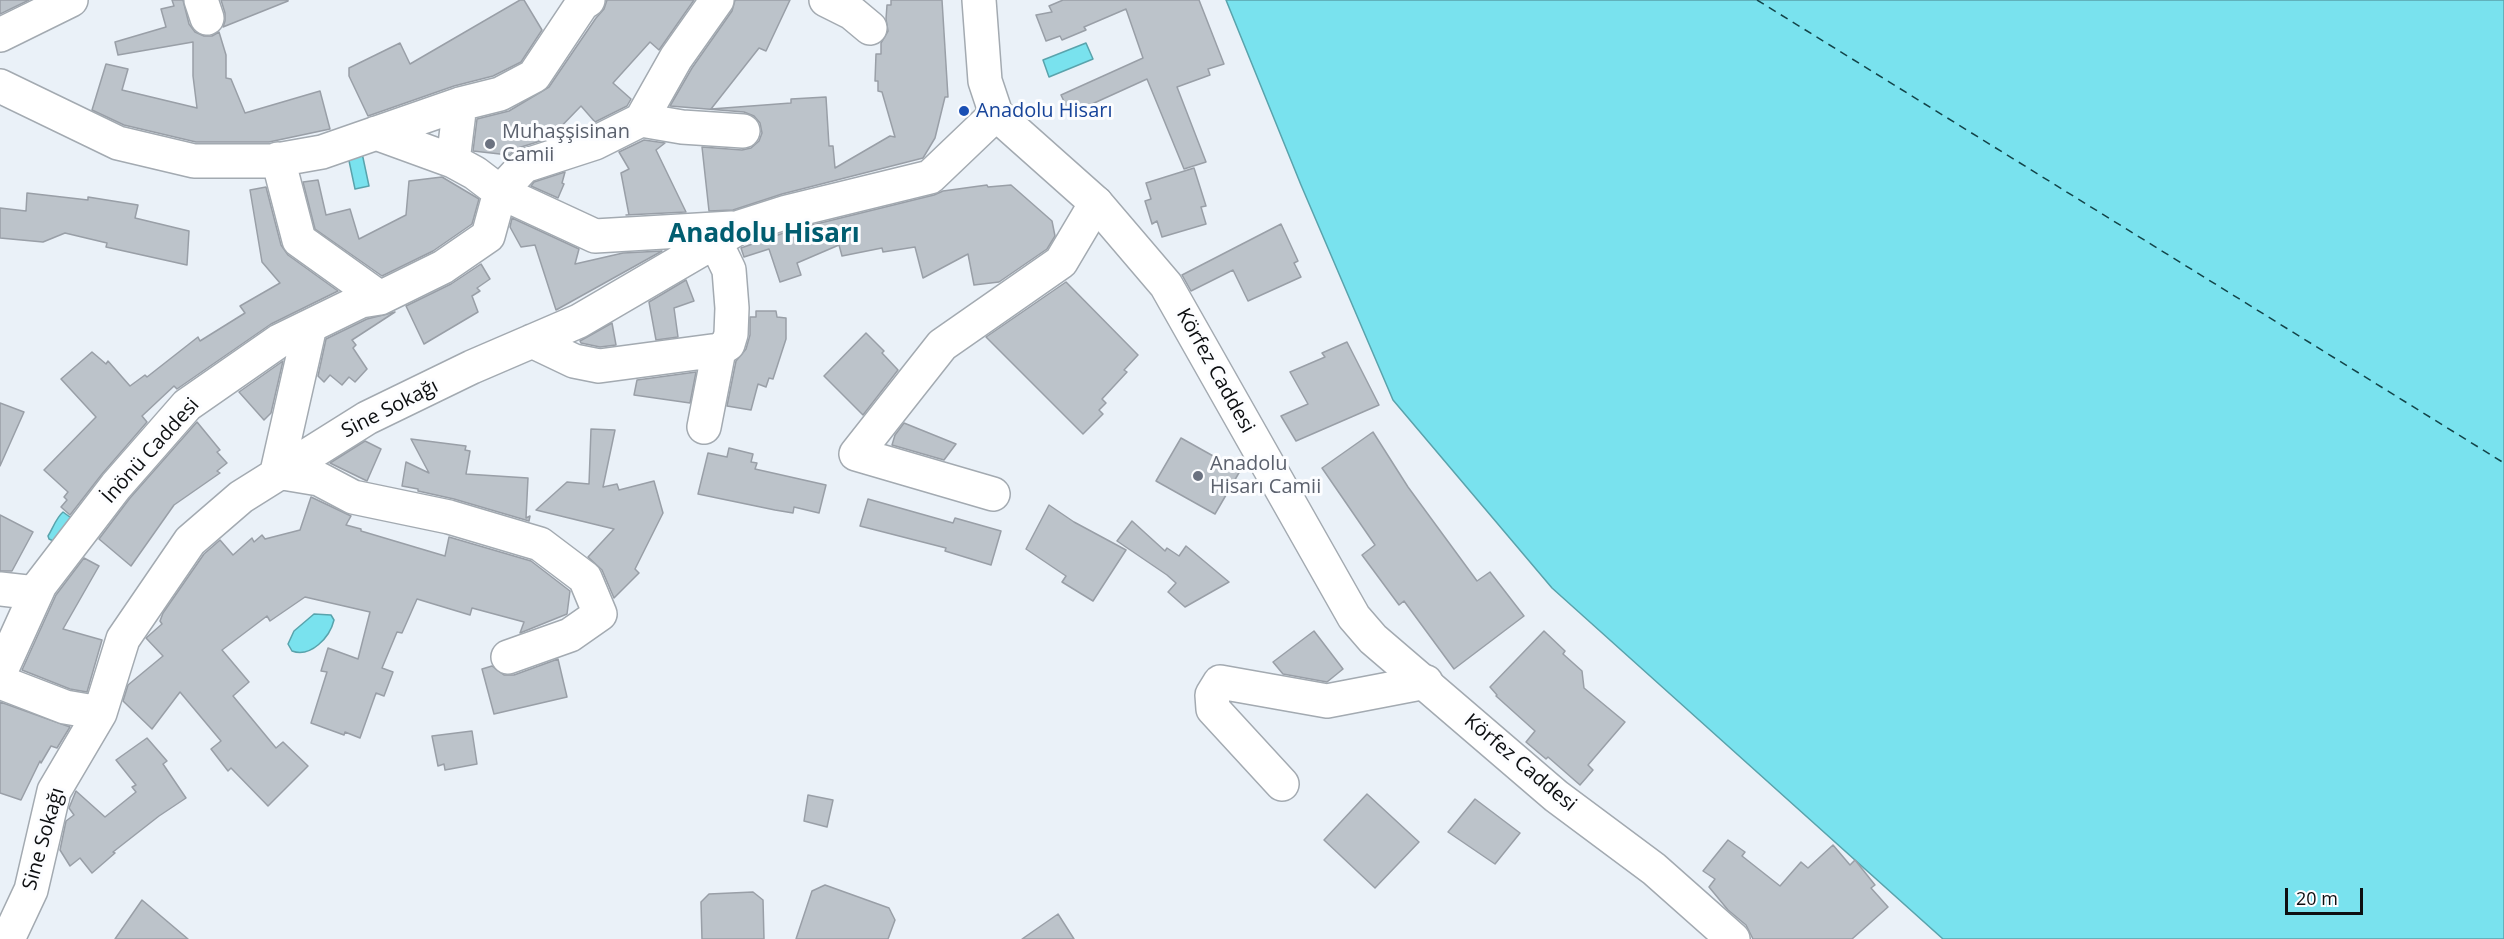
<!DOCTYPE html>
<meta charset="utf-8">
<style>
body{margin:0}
#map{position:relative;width:2504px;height:939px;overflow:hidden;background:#eaf1f8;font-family:"Open Sans",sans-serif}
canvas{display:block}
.scale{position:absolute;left:2285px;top:888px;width:78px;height:27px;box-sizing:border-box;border:3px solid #0d0f11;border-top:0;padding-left:8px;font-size:18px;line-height:21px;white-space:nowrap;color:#0d0f11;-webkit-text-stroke:4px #fcfdff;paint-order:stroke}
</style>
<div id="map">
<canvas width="2504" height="939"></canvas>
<div class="scale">20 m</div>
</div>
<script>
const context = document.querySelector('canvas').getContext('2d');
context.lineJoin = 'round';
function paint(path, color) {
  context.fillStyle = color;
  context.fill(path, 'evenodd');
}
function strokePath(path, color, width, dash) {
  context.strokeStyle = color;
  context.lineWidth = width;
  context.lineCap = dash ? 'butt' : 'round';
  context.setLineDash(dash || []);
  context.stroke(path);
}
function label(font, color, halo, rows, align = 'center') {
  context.font = font + ' "Open Sans",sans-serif';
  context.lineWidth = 6;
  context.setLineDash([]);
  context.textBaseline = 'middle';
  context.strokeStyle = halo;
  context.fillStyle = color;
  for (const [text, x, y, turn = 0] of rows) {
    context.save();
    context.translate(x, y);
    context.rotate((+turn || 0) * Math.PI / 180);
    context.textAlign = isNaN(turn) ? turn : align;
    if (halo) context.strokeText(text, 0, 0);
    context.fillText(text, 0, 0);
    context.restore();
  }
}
const water = new Path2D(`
 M1226,0H2504V939H1943L1552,588L1393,400L1301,185Z
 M1086,43L1093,59L1049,77L1043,60Z
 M362,153L369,186L355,189L348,156Z
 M63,512L74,520L60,544L49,539L48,536C53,528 56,518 63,512Z
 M314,614L331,615L334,620C330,637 311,658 292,651L288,644L294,631Z`);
const ferry = new Path2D(`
 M1757,0L2504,463`);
const building = new Path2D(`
 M0,0H29L0,14Z
 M172,0H183L189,24L195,32L204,36H212L219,32L226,55V78L231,79L245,113L320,91L330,129L269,142H196L124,125L92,110L106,64L128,69L122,90L197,108L193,76V42L118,55L115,42L166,27L161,9L174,6Z
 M221,0H288V1L223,27L225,21V13Z
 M520,0H524L542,30L521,62L493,76L454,86L368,116L349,76V68L400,43L410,64Z
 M607,0H694L659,50L650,42L613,83L631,99L627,106L595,122L581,106L550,138L518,148L509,155L473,151L477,119L509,111L549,87L596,18L604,9Z
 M735,0H790L766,51L759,48L711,109L791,103V99L826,97L829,146H833L835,168L890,136L895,137L882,92L878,91V81H875L876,54H881V43L888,31L886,19L887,5H891V0H942L948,97H945L935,138L923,158L782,194L733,210L709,211L702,147L742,150L751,148L759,141L762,133L760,123L754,116L744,112L670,106L692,68L732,11Z
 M1063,0H1199L1224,64L1208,69L1210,75L1177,87L1206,162L1184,169L1147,79L1070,114L1061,95L1143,58L1126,9L1084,27L1086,30L1062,40L1060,36L1046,41L1036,15L1052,12L1049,6Z
 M644,140L665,143L656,150L686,212L626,215H629L621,173L629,169L619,152Z
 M1194,168L1206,206L1201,207L1206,224L1162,237L1157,221L1152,224L1145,201L1151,199L1146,183Z
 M565,172L562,183L564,184L558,198L531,186L534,182Z
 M442,177L479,199L472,224L433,251L382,276L315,229L303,182L318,180L326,215L350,209L359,239L406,215L409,181Z
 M987,185L988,187L1011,185L1052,221L1055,236L1047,249L999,282L974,285L968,254L923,278L915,247L883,252L882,248L842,256L839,245L797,263L801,275L780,282L769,249L744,257L741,248L792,230L934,195L943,191Z
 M266,187L281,245L288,255L338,291L271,324L177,389L174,386L142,416L147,422L102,474L70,515L61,507L67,500L64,497L68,492L44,470L96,417L61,379L92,352L106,364L108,361L130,386L145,375L147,377L198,337L200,341L245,313L240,306L280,283L262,262L250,190Z
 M27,193L88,200V197L138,205L135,218L189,231L187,265L106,247L107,243L65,233L43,242L0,238V208L26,211Z
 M512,218L579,249L575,264L623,253L662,251L556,310L535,245L521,247L510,227Z
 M1281,224L1298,261L1294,263L1301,277L1248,301L1233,270L1191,291L1182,275Z
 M481,264L490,279L477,288L480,291L472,296L478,312L424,344L406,306L451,284Z
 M686,280L694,301L674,308L678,337L656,340L649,302Z
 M1066,282L1138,355L1124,370L1127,372L1102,399L1106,403L1099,410L1103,414L1083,434L986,337Z
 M756,311H776L777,317L786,318V339L773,379L769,378L766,387L758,384L751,410L727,406L736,361L746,349L750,335V317H756Z
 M395,312L352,340L356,345L353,348L367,369L355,382L349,377L342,385L330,375L324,382L318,376L326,339L367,319Z
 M612,323L616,345L600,347L581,343L580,341Z
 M866,333L884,351L882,353L898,370L863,415L824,376Z
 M1347,342L1379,405L1296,441L1281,416L1308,404L1290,372L1325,357L1322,353Z
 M283,361L271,413L264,420L239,392Z
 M696,372L690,403L634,395L637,380Z
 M0,403L24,412L0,466Z
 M197,422L220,450L217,452L227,463L217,471L220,473L174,505L131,566L99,539L130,498Z
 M904,423L956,444L944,460L892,445L895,435Z
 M591,429L615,430L603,487L617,484L619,490L654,481L663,513L635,569L639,573L614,598L602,570L588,557L614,529L536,510L567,482L589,484Z
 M1373,432L1408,487L1477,581L1490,572L1524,616L1454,669L1404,601L1399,605L1362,555L1375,545L1322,468Z
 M1181,438L1240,471L1215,514L1156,481Z
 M411,439L466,446L465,450L470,451L466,474L528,478L526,518L530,516L529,521L454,499L418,491V489L402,486L406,462L429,473Z
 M365,441L381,449L367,481L330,463Z
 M729,448L753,454L751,462L757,463L755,469L826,485L819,513L794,507L793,513L775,510L698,494L708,453L727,457Z
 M311,497L351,516L346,525L361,529V531L445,556L449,537L531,561L570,591L567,614L520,633L524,622L472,608L470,615L417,599L402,633L397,632L382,668L393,672L384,696L376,693L360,738L345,732L344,735L311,723L327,672L321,671L328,648L358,659L370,612L305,597L270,621L267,616L222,650L249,682L233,696L276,748L283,742L308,766L268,806L231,768L228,771L211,749L221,741L180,692L152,729L123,701L128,685L163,656L146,638L162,624L160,621L163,613L204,554L220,540L233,555L252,538L254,542L262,535L265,539L300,530Z
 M868,499L953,523L955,518L1001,531L991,565L945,551L946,548L860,526Z
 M1049,505L1074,522L1126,550L1093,601L1062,582L1066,576L1026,549Z
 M0,515L33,532L12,571H0Z
 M1132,521L1165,551L1167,548L1179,556L1186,546L1229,582L1185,607L1168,592L1176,583L1167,575L1117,541Z
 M84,558L99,566L63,629L102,640L87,692L70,689L22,670L56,595Z
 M1314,631L1343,669L1327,682L1283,674L1273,662Z
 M1544,631L1565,651L1563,654L1582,671L1584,688L1625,722L1588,765L1593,770L1580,785L1548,757L1546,759L1526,742L1535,731L1496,696L1497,695L1490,687Z
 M558,659L567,697L494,714L482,669L492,666L504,675H514Z
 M0,702L70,727L57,748L51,746L41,763L40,761L21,800L0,793Z
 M472,731L477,764L445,770L444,764L438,766L432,736Z
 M147,738L167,761L163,764L186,798L159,816L113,852L115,853L92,873L80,858L70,866L60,850L66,821L74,815L69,808L76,791L105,817L136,792L132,787L136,785L116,760Z
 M1367,794L1419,842L1375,888L1324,840Z
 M808,795L833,800L827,827L804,821Z
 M1475,799L1520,833L1495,864L1448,832Z
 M1728,840L1745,852L1742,856L1780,886L1801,862L1808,868L1833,845L1850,865L1855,860L1875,885L1871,888L1888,907L1852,939H1753L1746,925L1728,910L1709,887L1715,879L1703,871Z
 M825,885L889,908L895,920L888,939H796L812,891Z
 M753,892L763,900L764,939H702L701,902L709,894Z
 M142,900L188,939H115Z
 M1058,914L1074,939H1022Z`);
const minor = new Path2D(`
 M201,0L207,18
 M826,0L852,13L870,28
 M0,35L71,0
 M0,86L118,143L194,161H271L322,152L460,104L500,94L534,76L582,4L588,0
 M641,120L682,127L743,131
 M376,133L453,161L475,173L500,192L595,236L732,228
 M278,159L299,240L380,298
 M453,161L460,104
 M310,326L277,472L319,479L353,497L449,517L540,544L585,578L600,614L570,635L508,657
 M532,341L574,361L599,366L719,350L728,344L731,334L732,308L729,270L715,241
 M704,427L719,350
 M993,494L856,454L942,345L1061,262L1096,203
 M0,589L36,593
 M0,673L40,585L116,486L187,405L279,341L361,301L380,298L443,267L488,236L500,192L524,166L595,143L641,120L676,58L717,0
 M0,682L65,707L100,713
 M1282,784L1213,709L1212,695L1220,682L1327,701L1426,682
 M8,939L31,890L54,791L100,713L123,639L190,541L241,497L367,418L472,367L579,321L740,227L787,212L930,177L996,114`);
const major = new Path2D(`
 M979,0L985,81L996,114L1096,203L1166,285L1354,617L1373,639L1556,796L1654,869L1733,939`);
const markers = [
 [964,111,6,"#1a4fb4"],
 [490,144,6,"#6b7280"],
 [1198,476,6,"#6b7280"]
];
const transitNames = [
 ["Anadolu Hisarı",976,111]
];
const worshipNames = [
 ["Muhaşşisinan",502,132],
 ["Camii",502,155],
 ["Anadolu",1210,464],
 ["Hisarı Camii",1210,487]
];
const streetNames = [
 ["Körfez Caddesi",1215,371,61],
 ["Sine Sokağı",390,409,-27],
 ["İnönü Caddesi",151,451,-48],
 ["Körfez Caddesi",1520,763,40],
 ["Sine Sokağı",44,839,-74]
];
const districtNames = [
 ["Anadolu Hisarı",764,235]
];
paint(water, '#79e2ee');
strokePath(water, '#59a3ac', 1.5);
strokePath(ferry, '#134449', 1.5, [8, 6]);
paint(building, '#bcc3ca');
strokePath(building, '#999fa7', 1.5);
strokePath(minor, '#a3aab1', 36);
strokePath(major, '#a3aab1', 36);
strokePath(minor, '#fff', 33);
strokePath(major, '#fff', 33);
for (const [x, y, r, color] of markers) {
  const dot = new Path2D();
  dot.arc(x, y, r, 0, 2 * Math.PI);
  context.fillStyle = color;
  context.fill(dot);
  strokePath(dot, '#fcfdff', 2);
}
label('20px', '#164399', '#fcfdff', transitNames, 'left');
label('20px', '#5b616d', '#fcfdff', worshipNames, 'left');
label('20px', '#0d0f11', '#fcfdff', streetNames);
label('bold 26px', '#005d70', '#fcfdff', districtNames);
</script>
